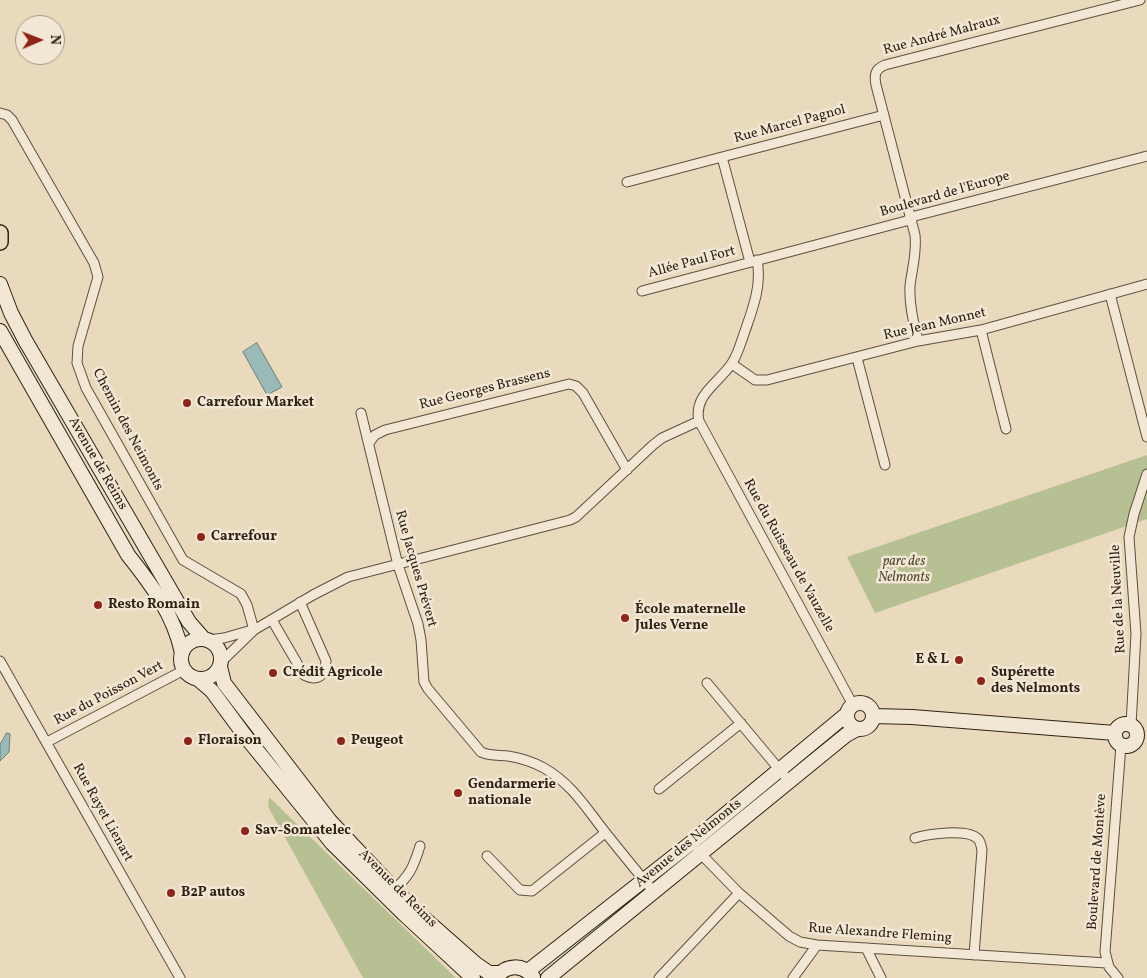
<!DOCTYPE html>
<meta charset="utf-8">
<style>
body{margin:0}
#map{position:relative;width:1147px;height:978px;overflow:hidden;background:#e9dabd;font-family:Vollkorn,serif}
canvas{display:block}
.north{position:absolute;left:15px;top:15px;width:50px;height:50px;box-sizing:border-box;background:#f1e7d4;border:1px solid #a49887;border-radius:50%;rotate:89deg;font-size:14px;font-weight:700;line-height:20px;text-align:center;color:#302213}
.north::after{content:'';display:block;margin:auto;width:18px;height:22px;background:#8f2418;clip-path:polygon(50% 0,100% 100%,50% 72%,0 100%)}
</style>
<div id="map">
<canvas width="1147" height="978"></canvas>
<div class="north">N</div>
</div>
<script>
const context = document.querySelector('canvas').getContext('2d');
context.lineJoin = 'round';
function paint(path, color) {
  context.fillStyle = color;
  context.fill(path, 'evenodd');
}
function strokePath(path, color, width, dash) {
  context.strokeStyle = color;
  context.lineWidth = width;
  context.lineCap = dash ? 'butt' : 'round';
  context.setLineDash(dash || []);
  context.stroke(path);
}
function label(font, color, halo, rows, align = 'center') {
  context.font = font + ' Vollkorn,serif';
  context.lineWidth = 5;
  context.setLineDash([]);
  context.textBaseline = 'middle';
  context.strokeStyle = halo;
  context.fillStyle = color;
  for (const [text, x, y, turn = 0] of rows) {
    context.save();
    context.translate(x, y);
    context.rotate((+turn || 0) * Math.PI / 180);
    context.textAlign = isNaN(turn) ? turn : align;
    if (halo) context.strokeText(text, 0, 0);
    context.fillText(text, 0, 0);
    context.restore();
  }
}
const green = new Path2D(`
 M1147,455V519L875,613L847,557Z
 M269,797L456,978H363L272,814L268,806Z`);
const water = new Path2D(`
 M257,343L282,387L267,395L243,352Z
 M7,733L10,734L9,752L0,761V745Z`);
const street = new Path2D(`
 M0,113L7,115L12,120L94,263L98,277L78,346L77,363L86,388L183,560L241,594L247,605L254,630
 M627,182L722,157
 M757,260C762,285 753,308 745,331C741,342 738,354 732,363C719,383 693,395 699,421L853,705
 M750,262L722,157L884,115
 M642,291L906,221L915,216L1147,156
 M1110,294L1147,437
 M981,330L1006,429
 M918,341C914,324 909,305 910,286C912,268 917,254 915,235L876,85C874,75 875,69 885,65L1140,0
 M857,358L885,465
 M732,364L755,380H767L918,341L981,330L1147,284
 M361,413L398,565L418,624L421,640L424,682L428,689L481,752C489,756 499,755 508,756C521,758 533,762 544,768C572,784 586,808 605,832C621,852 637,872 654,892
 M369,443L375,435L385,430L569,384L576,386L583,393L627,470
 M272,620L304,675C318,682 325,676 326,661L300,602
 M208,640L224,638L252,630
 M0,661L180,978
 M222,661L254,630L313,595L348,577L570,520L576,517L653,445L662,438L699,421
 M707,683L789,781
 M1131,725L1136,634L1129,537L1134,514L1147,474
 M47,742L184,670
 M659,789L741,723
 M915,838C928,834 968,828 978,839C981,842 981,846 982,850L974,955
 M698,851L739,893L789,936L800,942L817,945L1107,963
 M487,856L520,890L532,891L605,833
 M392,892C409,876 413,869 420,846
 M866,948L881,978
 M659,978L739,893
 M793,978L817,945
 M1118,978L1109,967L1105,952L1121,745`);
const secondary = new Path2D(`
 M0,284L11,313L25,340L189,622L203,638
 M0,331L128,555C152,585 174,615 182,653
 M181 659a20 20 0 1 1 40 0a20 20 0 1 1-40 0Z
 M220,667L224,683L330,821L395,890L418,913L476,964L489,973H499
 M198,679L212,691L246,737L332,843L404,914L473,978
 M847 716a13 13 0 1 1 26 0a13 13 0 1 1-26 0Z
 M873,716L912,717L1115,733
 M1115 735a11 11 0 1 1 22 0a11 11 0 1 1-22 0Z
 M528,971L691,843L847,714
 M496,978C506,964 523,964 533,977
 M548,978L846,735L857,729`);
const primary = new Path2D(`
 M0,233V242`);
const markers = [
 [187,403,5,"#8f2418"],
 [201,537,5,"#8f2418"],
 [98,605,5,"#8f2418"],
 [625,618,5,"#8f2418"],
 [959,660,5,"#8f2418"],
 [273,673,5,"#8f2418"],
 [981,681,5,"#8f2418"],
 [188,741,5,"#8f2418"],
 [341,741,5,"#8f2418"],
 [458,793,5,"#8f2418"],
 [245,831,5,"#8f2418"],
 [171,893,5,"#8f2418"]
];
const streetNames = [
 ["Rue André Malraux",942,36,-15],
 ["Rue Marcel Pagnol",790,125,-15],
 ["Boulevard de l'Europe",945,195,-16],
 ["Allée Paul Fort",692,263,-15],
 ["Rue Jean Monnet",935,325,-13],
 ["Rue Georges Brassens",485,390,-14],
 ["Chemin des Neimonts",127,430,62],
 ["Avenue de Reims",97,464,60],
 ["Rue du Ruisseau de Vauzelle",788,556,61],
 ["Rue Jacques Prévert",415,569,74],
 ["Rue de la Neuville",1119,599,-93],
 ["Rue du Poisson Vert",109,694,-28],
 ["Rue Rayet Lienart",102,813,61],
 ["Avenue des Nelmonts",689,844,-39],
 ["Boulevard de Montève",1098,862,-86],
 ["Avenue de Reims",397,889,45],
 ["Rue Alexandre Fleming",880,934,4]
];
const poiNames = [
 ["Carrefour Market",197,403],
 ["Carrefour",211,537],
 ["Resto Romain",108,605],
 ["École maternelle",635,610],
 ["Jules Verne",635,626],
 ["E & L",949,660,"right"],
 ["Crédit Agricole",283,673],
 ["Supérette",991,673],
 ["des Nelmonts",991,689],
 ["Floraison",198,741],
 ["Peugeot",351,741],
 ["Gendarmerie",468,785],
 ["nationale",468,801],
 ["Sav-Somatelec",255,831],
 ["B2P autos",181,893]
];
const parkNames = [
 ["parc des",904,562],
 ["Nelmonts",904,578]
];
paint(green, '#b6c092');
paint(water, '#99bab7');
strokePath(water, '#6f7d75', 1);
strokePath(street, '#5e503e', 11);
strokePath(secondary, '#302213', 16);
strokePath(primary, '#302213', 18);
strokePath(street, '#f1e7d4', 9);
strokePath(secondary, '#f1e7d4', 14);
strokePath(primary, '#e9dabd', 15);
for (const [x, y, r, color] of markers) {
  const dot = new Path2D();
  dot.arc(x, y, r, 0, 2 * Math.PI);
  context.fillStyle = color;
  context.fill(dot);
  strokePath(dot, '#f1e7d4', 2);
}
label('14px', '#302213', '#f1e7d4', streetNames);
label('bold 14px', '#302213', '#f1e7d4', poiNames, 'left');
label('italic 14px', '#524a33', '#f1e7d4', parkNames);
</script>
